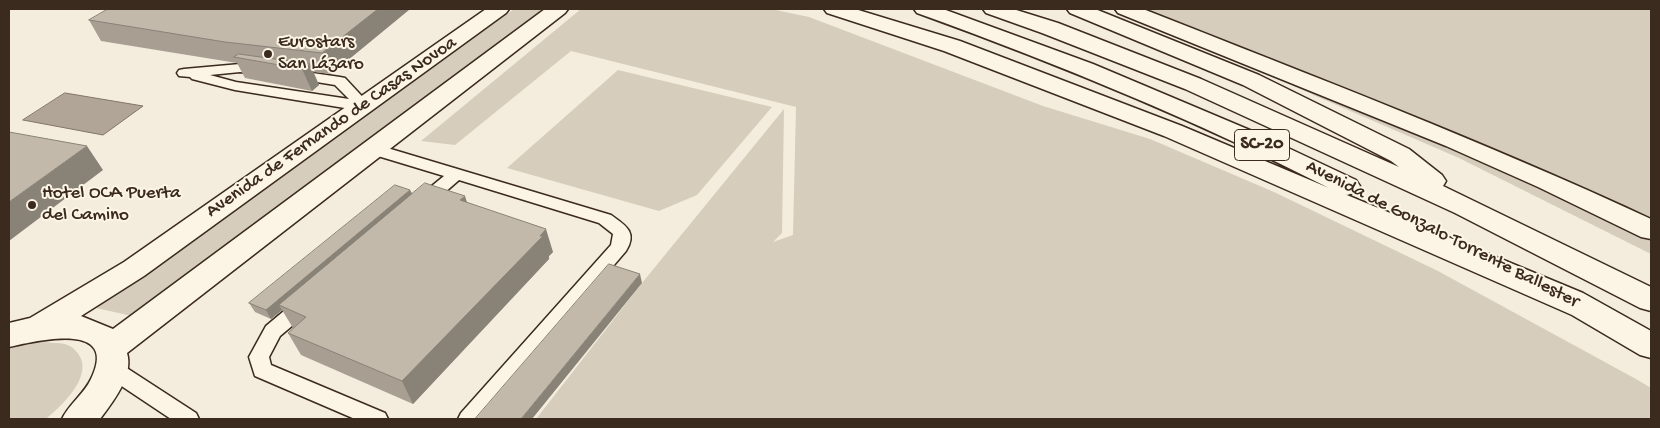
<!DOCTYPE html>
<meta charset="utf-8">
<style>
body{margin:0}
#map{position:relative;width:1660px;height:428px;overflow:hidden;background:#f4eddd;font-family:"Gochi Hand",sans-serif}
canvas{display:block}
.frame{position:absolute;inset:0;border:10px solid #3b2a1e;pointer-events:none}
</style>
<div id="map">
<canvas width="1660" height="428"></canvas>
<div class="frame"></div>
</div>
<script>
const context = document.querySelector('canvas').getContext('2d');
context.lineJoin = 'round';
function paint(path, color) {
  context.fillStyle = color;
  context.fill(path, 'evenodd');
}
function strokePath(path, color, width, dash) {
  context.strokeStyle = color;
  context.lineWidth = width;
  context.lineCap = dash ? 'butt' : 'round';
  context.setLineDash(dash || []);
  context.stroke(path);
}
function label(font, color, halo, rows, align = 'center') {
  context.font = font + ' "Gochi Hand",sans-serif';
  context.lineWidth = 4;
  context.setLineDash([]);
  context.textBaseline = 'middle';
  context.strokeStyle = halo;
  context.fillStyle = color;
  for (const [text, x, y, turn = 0] of rows) {
    context.save();
    context.translate(x, y);
    context.rotate((+turn || 0) * Math.PI / 180);
    context.textAlign = isNaN(turn) ? turn : align;
    if (halo) context.strokeText(text, 0, 0);
    context.fillText(text, 0, 0);
    context.restore();
  }
}
const green = new Path2D(`
 M514,9H543L132,316L96,308Z
 M581,9H771L809,17L1043,106L1150,139L1274,192L1438,271L1636,379L1651,388V419H536L642,283L784,109L782,233L773,242L793,235L796,107L571,51L455,145L421,141Z
 M1127,9H1651V254L1459,158L1318,97Z
 M618,70L772,107L697,195L659,211L507,168Z
 M43,342C50,343 63,342 70,346C102,368 65,403 46,419H9V348Z`);
const water = new Path2D(`
 M65,93L143,106L103,135L23,120Z`);
const service = new Path2D(`
 M240,64L269,68L271,71L269,74L264,75L240,72L210,75L236,82L349,99L335,85L292,78L287,77L285,74L287,71L292,70L340,77L345,78L371,106L368,109L363,111L235,90L192,79L190,77L179,76L177,73L179,70L184,69Z
 M374,144L611,215C625,225 638,232 626,251L482,419H458L461,413L611,245L613,234L599,223L459,180L428,207L422,209L416,207L413,203L416,199L444,176L368,153L366,149L368,145Z
 M304,298L311,300L314,305L311,310L280,336L269,357L271,365L385,413L388,419H355L255,376L249,357L266,326L297,300Z
 M112,361L119,363L196,413L199,419H171L105,375L102,369L105,363Z`);
const minor = new Path2D(`
 M486,9H509L506,13L144,276L81,316L113,329L545,9H568L565,13L127,353C134,375 113,402 100,419H62C69,404 84,394 91,379C120,320 35,341 9,347V323L30,318L124,262Z
 M1115,9H1143C1313,76 1485,142 1651,219V239L1641,237L1538,187L1446,146L1118,13Z`);
const trunk = new Path2D(`
 M824,9H855L960,41L1182,126L1329,188C1195,120 1058,64 917,13L914,9H943L1093,64L1252,131L1356,180L1360,186L1356,192L1347,195L1342,193L1583,293L1651,331V358L1640,355L1572,315L1164,136L944,51L827,13Z
 M983,9H1013L1058,23L1201,79L1399,167L1391,161L1243,85L1070,13L1067,9H1095L1259,75L1409,149L1442,175L1446,181L1443,186L1651,287V311L1640,308L1455,213L1185,89L1042,33L986,13Z`);
const wall = new Path2D(`
 M410,9L331,74L313,72L319,85L312,91L245,78L237,63L101,41L89,20Z
 M410,190L412,193L467,203L553,252L549,256V259L413,404L301,355L288,333L293,328L282,310L271,319L255,312L249,303Z`);
const shadedWall = new Path2D(`
 M378,9H410L331,74L322,53Z
 M310,64L319,85L312,91L302,69Z
 M87,146L103,170L9,241V202Z
 M410,190L414,199L279,305L282,310L271,319L266,310Z
 M465,196L472,218L460,200Z
 M546,229L553,252L549,256V259L413,404L402,381Z
 M640,274L642,283L532,419H521Z`);
const building = new Path2D(`
 M108,9H378L322,53L225,42L89,20Z
 M239,54L310,64L302,69L234,57Z
 M9,132L87,146L9,202Z
 M425,183L465,196L460,200L546,229L540,236H543L402,381L288,333L306,317L279,305Z
 M395,185L410,190L266,310L249,303Z
 M609,264L640,274L521,419H475Z`);
const markers = [
 [268,54,5,"#3b2a1e"],
 [32,205,5,"#3b2a1e"]
];
const shields = [
 [1262,145,55]
];
const shieldNames = [
 ["SC-20",1262,145]
];
const poiNames = [
 ["Eurostars",278,43],
 ["San Lázaro",278,65],
 ["Hotel OCA Puerta",42,194],
 ["del Camino",42,216]
];
const streetNames = [
 ["Avenida de Fernando de Casas Novoa",332,128,-35],
 ["Avenida de Gonzalo Torrente Ballester",1442,235,27]
];
paint(green, '#d6cdbd');
paint(water, '#b0a596');
strokePath(water, '#817466', 1);
strokePath(service, '#3b2a1e', 3);
strokePath(minor, '#3b2a1e', 3);
strokePath(trunk, '#3b2a1e', 3);
paint(service, '#fcf5e5');
paint(minor, '#fcf5e5');
paint(trunk, '#fcf5e5');
paint(wall, '#a89f92');
paint(shadedWall, '#888277');
paint(building, '#c3b9aa');
strokePath(building, '#888277', 1);
for (const [x, y, r, color] of markers) {
  const dot = new Path2D();
  dot.arc(x, y, r, 0, 2 * Math.PI);
  context.fillStyle = color;
  context.fill(dot);
  strokePath(dot, '#fcf5e5', 2);
}
for (const [x, y, w] of shields) {
  const box = new Path2D();
  box.roundRect(x - w / 2, y - 15.5, w, 31, 4);
  context.fillStyle = '#fcf5e5';
  context.fill(box);
  strokePath(box, '#3b2a1e', 1);
}
label('bold 18px', '#3b2a1e', null, shieldNames);
label('19px', '#3b2a1e', '#fcf5e5', poiNames, 'left');
label('19px', '#3b2a1e', '#fcf5e5', streetNames);
</script>
